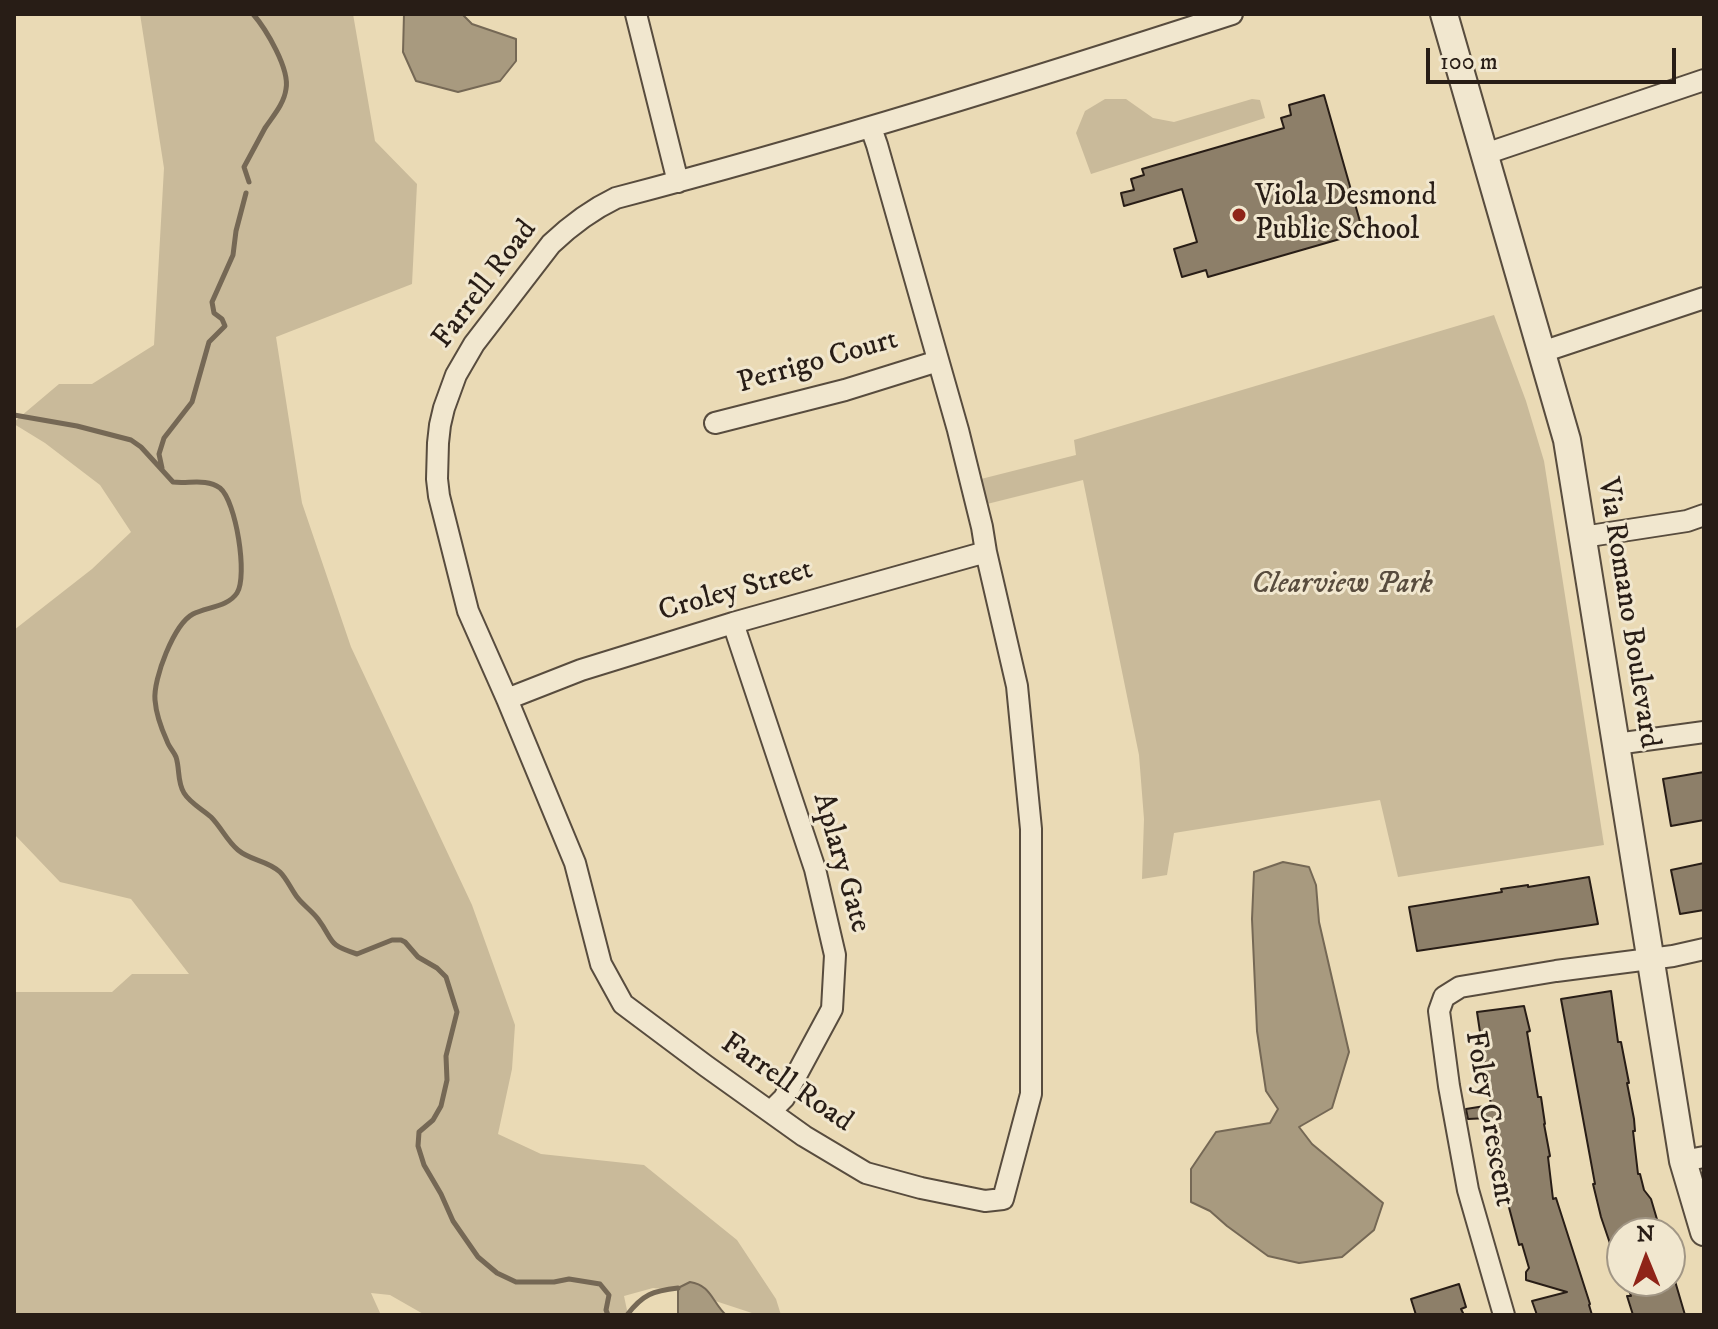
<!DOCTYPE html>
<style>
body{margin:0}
#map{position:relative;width:1718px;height:1329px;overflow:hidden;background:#eadab5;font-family:"IM FELL DW Pica",serif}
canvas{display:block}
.frame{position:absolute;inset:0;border:16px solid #281d16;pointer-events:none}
.north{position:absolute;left:1606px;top:1217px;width:80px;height:80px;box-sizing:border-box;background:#f1e7cf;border:2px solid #a19685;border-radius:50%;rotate:359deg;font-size:22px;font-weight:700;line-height:32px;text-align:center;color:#281d16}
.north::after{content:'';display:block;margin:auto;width:28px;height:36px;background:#8f2418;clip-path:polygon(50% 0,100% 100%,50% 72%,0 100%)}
.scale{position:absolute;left:1426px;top:48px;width:250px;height:36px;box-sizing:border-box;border:4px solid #281d16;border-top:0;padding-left:10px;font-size:24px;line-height:28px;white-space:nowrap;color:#281d16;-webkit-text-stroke:6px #f1e7cf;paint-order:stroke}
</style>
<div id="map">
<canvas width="1718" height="1329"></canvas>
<div class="frame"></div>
<div class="north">N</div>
<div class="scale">100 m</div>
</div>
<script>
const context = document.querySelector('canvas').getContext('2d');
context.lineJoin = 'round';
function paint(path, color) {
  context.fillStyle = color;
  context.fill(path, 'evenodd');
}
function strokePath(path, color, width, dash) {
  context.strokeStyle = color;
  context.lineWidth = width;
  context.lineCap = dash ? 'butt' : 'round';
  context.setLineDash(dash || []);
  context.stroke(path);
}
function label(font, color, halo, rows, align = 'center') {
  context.font = font + ' "IM FELL DW Pica",serif';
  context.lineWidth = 6;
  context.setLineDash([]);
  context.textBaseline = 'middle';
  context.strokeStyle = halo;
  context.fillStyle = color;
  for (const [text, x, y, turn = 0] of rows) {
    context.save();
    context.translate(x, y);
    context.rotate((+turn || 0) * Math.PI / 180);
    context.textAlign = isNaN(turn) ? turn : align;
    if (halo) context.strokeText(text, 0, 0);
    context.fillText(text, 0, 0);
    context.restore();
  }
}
const green = new Path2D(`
 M140,14H353L375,141L417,184L412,284L276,337L302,503L351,647L472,905L515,1025L512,1069L498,1134L541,1154L644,1165L737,1240L776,1299L781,1315H758L685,1291L653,1288L624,1296L628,1315H425L390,1295L371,1293L381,1315H14V992H112L132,974H189L131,899L60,882L14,834V630L92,569L131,532L100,485L45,443L14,424V422L59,384H92L154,345L164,168Z
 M1105,99H1126L1153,118L1174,122L1252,99L1260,100L1265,118L1091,174L1076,133L1085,111Z
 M1494,315L1526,401L1544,461L1604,845L1398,877L1380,800L1174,833L1167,875L1142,879L1144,819L1139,755L1083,480L987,504L981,479L1076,455L1074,440Z`);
const water = new Path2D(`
 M404,14H462L472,24L516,39V61L500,81L458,92L416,81L403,52Z
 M1283,862L1309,867L1316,885L1319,922L1349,1052L1332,1108L1299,1127L1312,1144L1383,1203L1374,1230L1342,1257L1299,1263L1268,1256L1227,1226L1210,1211L1191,1202V1169L1216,1132L1270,1123L1278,1109L1266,1091L1257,1031L1252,919L1254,872Z
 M690,1282C711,1285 712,1302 726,1315H678V1288Z`);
const stream = new Path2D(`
 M249,182L244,167C251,154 258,141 265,128C273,116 284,104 286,89C290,69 266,29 253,14
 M14,415L77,426L131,440L141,447L173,482C189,484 206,478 220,488C236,501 248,576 237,593C228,607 206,607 193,614C174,624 153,679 155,700C156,713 162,730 167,741C169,747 174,752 176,757C180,769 177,782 184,793C190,803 202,809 211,817C221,827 227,841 238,850C251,861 267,860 280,872C287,879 291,889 297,897C303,905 312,911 318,919C335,942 326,944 357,954L392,940H401L405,942L418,957L437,968L446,977L457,1012L446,1056L447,1080L441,1106L433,1120L419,1132L418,1146L424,1165L441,1194L453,1221L478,1257L497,1273L516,1282H554L569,1279L600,1284L609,1295L606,1310L608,1315
 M162,468L159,454L164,438L192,402L209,342L225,326L222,319L214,313L212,302L233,255L236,231L246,193
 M627,1315C643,1294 653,1291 678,1288`);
const building = new Path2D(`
 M1324,95L1361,225L1337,231L1340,239L1208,277L1206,270L1182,277L1174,249L1197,242L1182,189L1124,206L1121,193L1134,190L1131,179L1144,175L1142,169L1284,128L1281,118L1291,115L1289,105Z
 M1704,772V820L1671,826L1663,779Z
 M1704,863V910L1680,914L1671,870Z
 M1589,877L1598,924L1417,951L1409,907L1502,892L1501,889L1528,885V887Z
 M1611,991L1618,1042H1621L1629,1083H1627L1634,1119L1635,1131H1633L1638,1174H1640L1644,1190L1651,1199L1661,1233H1622V1269L1619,1270L1601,1217L1593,1184H1595L1561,999Z
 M1524,1006L1530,1031L1527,1032L1538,1097H1541L1545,1124H1544L1550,1156L1548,1157L1553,1199L1556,1198L1590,1304L1589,1305L1592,1315H1537L1532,1301L1567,1292L1526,1280V1272L1529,1268L1522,1244L1519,1245L1507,1200L1499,1201L1497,1183L1501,1182L1489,1118L1468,1119L1466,1109L1491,1105L1477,1012Z
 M1626,1281H1675L1685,1315H1633L1627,1296H1631Z
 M1459,1284L1466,1307L1461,1309L1464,1315H1416L1411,1299Z`);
const minor = new Path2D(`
 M636,14L678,182
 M871,128L877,145L958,430L982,527L986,552L1017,686L1031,829V1094L1003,1199L985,1201L921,1188L866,1173L804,1136L706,1066L623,1004L601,964L575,863L507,699L468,611L439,496L437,479L438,443L440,425L444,408L456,375L474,344L551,244C571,225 591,210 616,198C823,144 1028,80 1232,14
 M1485,154L1704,80
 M1542,352L1704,298
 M715,423L845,390L938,361
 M1583,537L1687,521L1704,515
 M733,623L815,869L835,955L832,1009L784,1098L771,1111
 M507,699L581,670L733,623L986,552
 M1616,744L1704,732
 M1683,1161L1704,1157
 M1504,1315L1468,1190L1449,1086L1439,1011L1444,997L1460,987L1556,971L1673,956L1704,949`);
const tertiary = new Path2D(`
 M1444,14L1567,440L1683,1161L1704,1232`);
const markers = [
 [1239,215,8,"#8f2418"]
];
const poiNames = [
 ["Viola Desmond",1255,198],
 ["Public School",1255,232]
];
const streetNames = [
 ["Farrell Road",486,285,-53],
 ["Perrigo Court",818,363,-16],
 ["Croley Street",736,592,-16],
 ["Via Romano Boulevard",1627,613,81],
 ["Aplary Gate",840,863,74],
 ["Farrell Road",786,1084,34],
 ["Foley Crescent",1488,1119,80]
];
const parkNames = [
 ["Clearview Park",1342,586]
];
paint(green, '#c9ba9a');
paint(water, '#a89a7f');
strokePath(water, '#756855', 2);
strokePath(stream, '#756855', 5);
paint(building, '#8d7f69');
strokePath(building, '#281d16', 2);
strokePath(minor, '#584c3e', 24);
strokePath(tertiary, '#584c3e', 30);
strokePath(minor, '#f1e7cf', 20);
strokePath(tertiary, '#f1e7cf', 26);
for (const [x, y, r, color] of markers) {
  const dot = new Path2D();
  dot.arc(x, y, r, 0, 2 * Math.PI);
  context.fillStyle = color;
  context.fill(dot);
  strokePath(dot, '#f1e7cf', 3);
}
label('30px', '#281d16', '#f1e7cf', poiNames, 'left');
label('30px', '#281d16', '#f1e7cf', streetNames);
label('italic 30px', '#584c3e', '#f1e7cf', parkNames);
</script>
